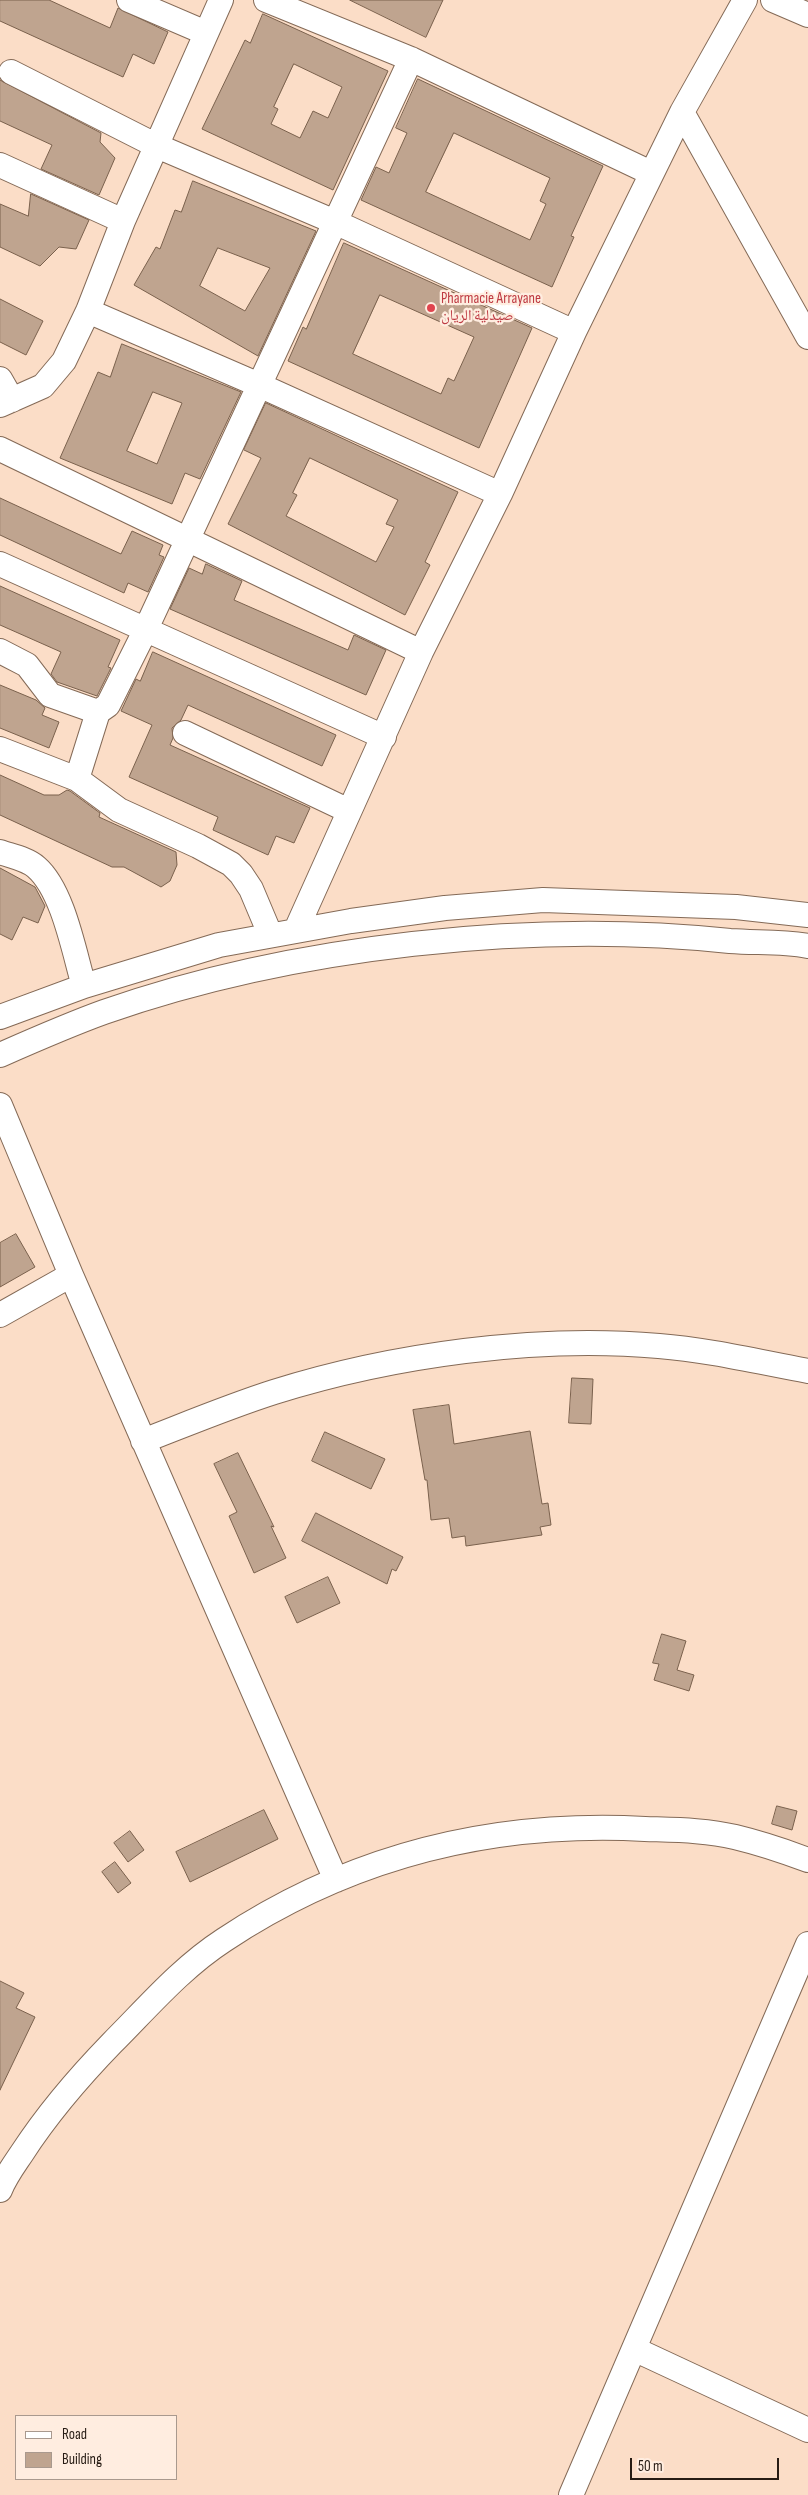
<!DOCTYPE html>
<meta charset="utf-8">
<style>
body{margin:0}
#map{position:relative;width:808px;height:2495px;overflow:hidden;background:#fbddc7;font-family:"Sofia Sans Condensed",sans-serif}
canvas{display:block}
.legend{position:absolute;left:15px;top:2415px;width:162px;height:65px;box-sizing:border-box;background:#ffede0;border:1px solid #a9998e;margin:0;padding:6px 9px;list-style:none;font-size:15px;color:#271c14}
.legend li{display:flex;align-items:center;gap:10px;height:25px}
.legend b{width:25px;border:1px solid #a9998e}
.scale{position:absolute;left:630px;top:2458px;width:149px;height:22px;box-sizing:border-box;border:2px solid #271c14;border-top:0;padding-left:6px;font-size:15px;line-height:18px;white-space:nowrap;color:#271c14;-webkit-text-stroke:4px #ffede0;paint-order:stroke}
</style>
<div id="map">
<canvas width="808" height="2495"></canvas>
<ul class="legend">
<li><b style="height:6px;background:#fff"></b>Road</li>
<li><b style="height:14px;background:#bfa48f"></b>Building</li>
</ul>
<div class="scale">50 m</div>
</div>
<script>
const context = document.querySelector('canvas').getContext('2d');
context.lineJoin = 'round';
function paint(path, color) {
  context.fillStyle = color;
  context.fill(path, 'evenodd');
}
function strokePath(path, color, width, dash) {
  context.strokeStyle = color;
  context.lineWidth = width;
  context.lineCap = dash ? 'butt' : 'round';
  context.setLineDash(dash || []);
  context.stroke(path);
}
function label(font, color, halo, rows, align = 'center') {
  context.font = font + ' "Sofia Sans Condensed","Noto Naskh Arabic",sans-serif';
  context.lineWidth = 4.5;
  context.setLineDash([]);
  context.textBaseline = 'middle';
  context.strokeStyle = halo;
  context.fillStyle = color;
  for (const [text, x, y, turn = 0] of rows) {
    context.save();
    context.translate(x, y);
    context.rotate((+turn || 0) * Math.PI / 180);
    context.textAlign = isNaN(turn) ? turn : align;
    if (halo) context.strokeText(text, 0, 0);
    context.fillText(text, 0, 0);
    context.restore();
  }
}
const building = new Path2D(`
 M0,0H49L110,28L118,8L168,32L154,64L133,54L123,77L0,21Z
 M350,0H443L426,37Z
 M263,14L388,71L333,190L202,129L245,40L250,43ZM294,64L342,87L328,118L313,111L300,138L271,124L278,109L274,107Z
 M418,79L603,166L571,236L574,237L552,287L361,200L376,167L389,173L407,133L396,128ZM454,133L550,178L540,201L546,204L530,240L426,192Z
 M0,80L101,133L100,142L115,158L99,195L41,169L52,145L0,121Z
 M193,181L316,231L258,356L134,285L156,247L160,249L175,210L181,212ZM218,248L270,268L245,311L200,286Z
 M31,194L89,220L76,249L59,247L40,266L0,247V204L28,216Z
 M344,243L532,328L479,448L288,361L303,327L306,329ZM380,295L474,337L454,381L448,378L441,394L353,354Z
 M0,299L43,321L26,355L0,342Z
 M122,344L241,392L200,479L185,473L172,504L60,458L98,372L110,377ZM153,392L182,403L157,464L127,451Z
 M266,403L458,492L425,562L430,565L405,615L228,524L261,458L244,450ZM310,458L398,500L386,524L394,527L376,562L286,516L297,495L293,493Z
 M0,498L121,554L132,531L163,545L159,555L164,557L148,592L128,583L124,593L0,535Z
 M206,564L242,581L234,600L348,650L354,635L386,650L366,695L170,609L189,568L202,574Z
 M0,586L120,640L108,667L111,668L97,696L57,682L51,674L61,652L0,625Z
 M153,652L336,735L322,766L188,705L181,720L172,728L173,738L170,745L310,808L294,843L276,836L268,855L213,830L218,817L129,777L152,725L121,711L136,679L140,681Z
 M0,685L36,700L45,708L42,715L59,722L49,748L0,728Z
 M0,775L44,795H59L67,790L70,791L100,813L99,817L176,852L177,865L170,881L161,887L124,867H112L0,815Z
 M0,868L35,887L45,906L38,923L23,917L12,940L0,934Z
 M16,1234L35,1267L0,1287V1243Z
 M572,1378L593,1379L591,1424L569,1423Z
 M449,1405L454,1444L530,1431L542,1504L548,1503L551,1525L540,1527L542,1535L466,1546L465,1536L452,1538L449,1518L431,1520L427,1480H425L413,1410Z
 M325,1432L385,1459L371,1489L312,1461Z
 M238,1453L274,1527L271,1526L286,1558L254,1573L229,1516L237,1512L214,1464Z
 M316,1513L403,1557L396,1571L392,1569L387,1584L302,1541Z
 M328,1577L340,1603L297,1623L285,1597Z
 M662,1634L686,1641L677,1670L694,1675L689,1691L654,1680L659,1664L653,1663Z
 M777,1806L797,1811L792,1830L772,1824Z
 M264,1810L278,1839L190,1882L176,1852Z
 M130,1831L144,1850L128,1862L114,1843Z
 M115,1862L131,1883L118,1893L102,1872Z
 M0,1981L24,1993L16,2008L35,2017L0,2090Z`);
const minor = new Path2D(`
 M129,0L206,33
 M266,0L411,59L651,173
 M745,0L682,112L808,337
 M773,0L808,15
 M11,72L157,146L335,222L574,332
 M0,165L123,221
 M88,311L259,385L500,494
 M0,379L12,400
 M0,405L43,386L64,361L88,311L123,221L221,0
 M0,449L421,652
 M0,564L384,737
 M0,651L27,665L50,695L98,712L108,705L145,631L411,59
 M185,733L349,811
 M0,749L77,779L119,810L198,846L231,864L241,874L251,889L270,934
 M77,779L98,712
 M0,852C11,856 27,859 36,867C63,890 74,952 84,986
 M296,930L421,652L500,494L574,332L682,112
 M0,1017L84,986L219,945L351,921L445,908L543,900L736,907L808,915
 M0,1055C34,1040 68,1025 104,1012C293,946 530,920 730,941C756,943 782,941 808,946
 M0,1105L71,1275L336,1880
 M0,1315L71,1275
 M143,1441C187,1424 230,1406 274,1392C392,1355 536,1335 659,1346C709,1350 759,1362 808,1371
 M0,2190C5,2177 14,2165 22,2153C48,2113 79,2077 112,2043C148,2007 181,1968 224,1940C351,1856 494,1821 645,1829C674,1830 706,1830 735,1837C760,1843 784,1851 808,1860
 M634,2349L808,2430
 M571,2495L808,1944`);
const markers = [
 [431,308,5,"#e0444e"]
];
const healthNames = [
 ["Pharmacie Arrayane",441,299],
 ["صيدلية الريان",441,316]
];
paint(building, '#bfa48f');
strokePath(building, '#7a614d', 1);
strokePath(minor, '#846a57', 26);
strokePath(minor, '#fff', 24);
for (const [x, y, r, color] of markers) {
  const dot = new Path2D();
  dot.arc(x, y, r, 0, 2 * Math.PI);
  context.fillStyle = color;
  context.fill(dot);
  strokePath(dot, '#ffede0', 2);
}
label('15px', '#be3a42', '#ffede0', healthNames, 'left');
</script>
